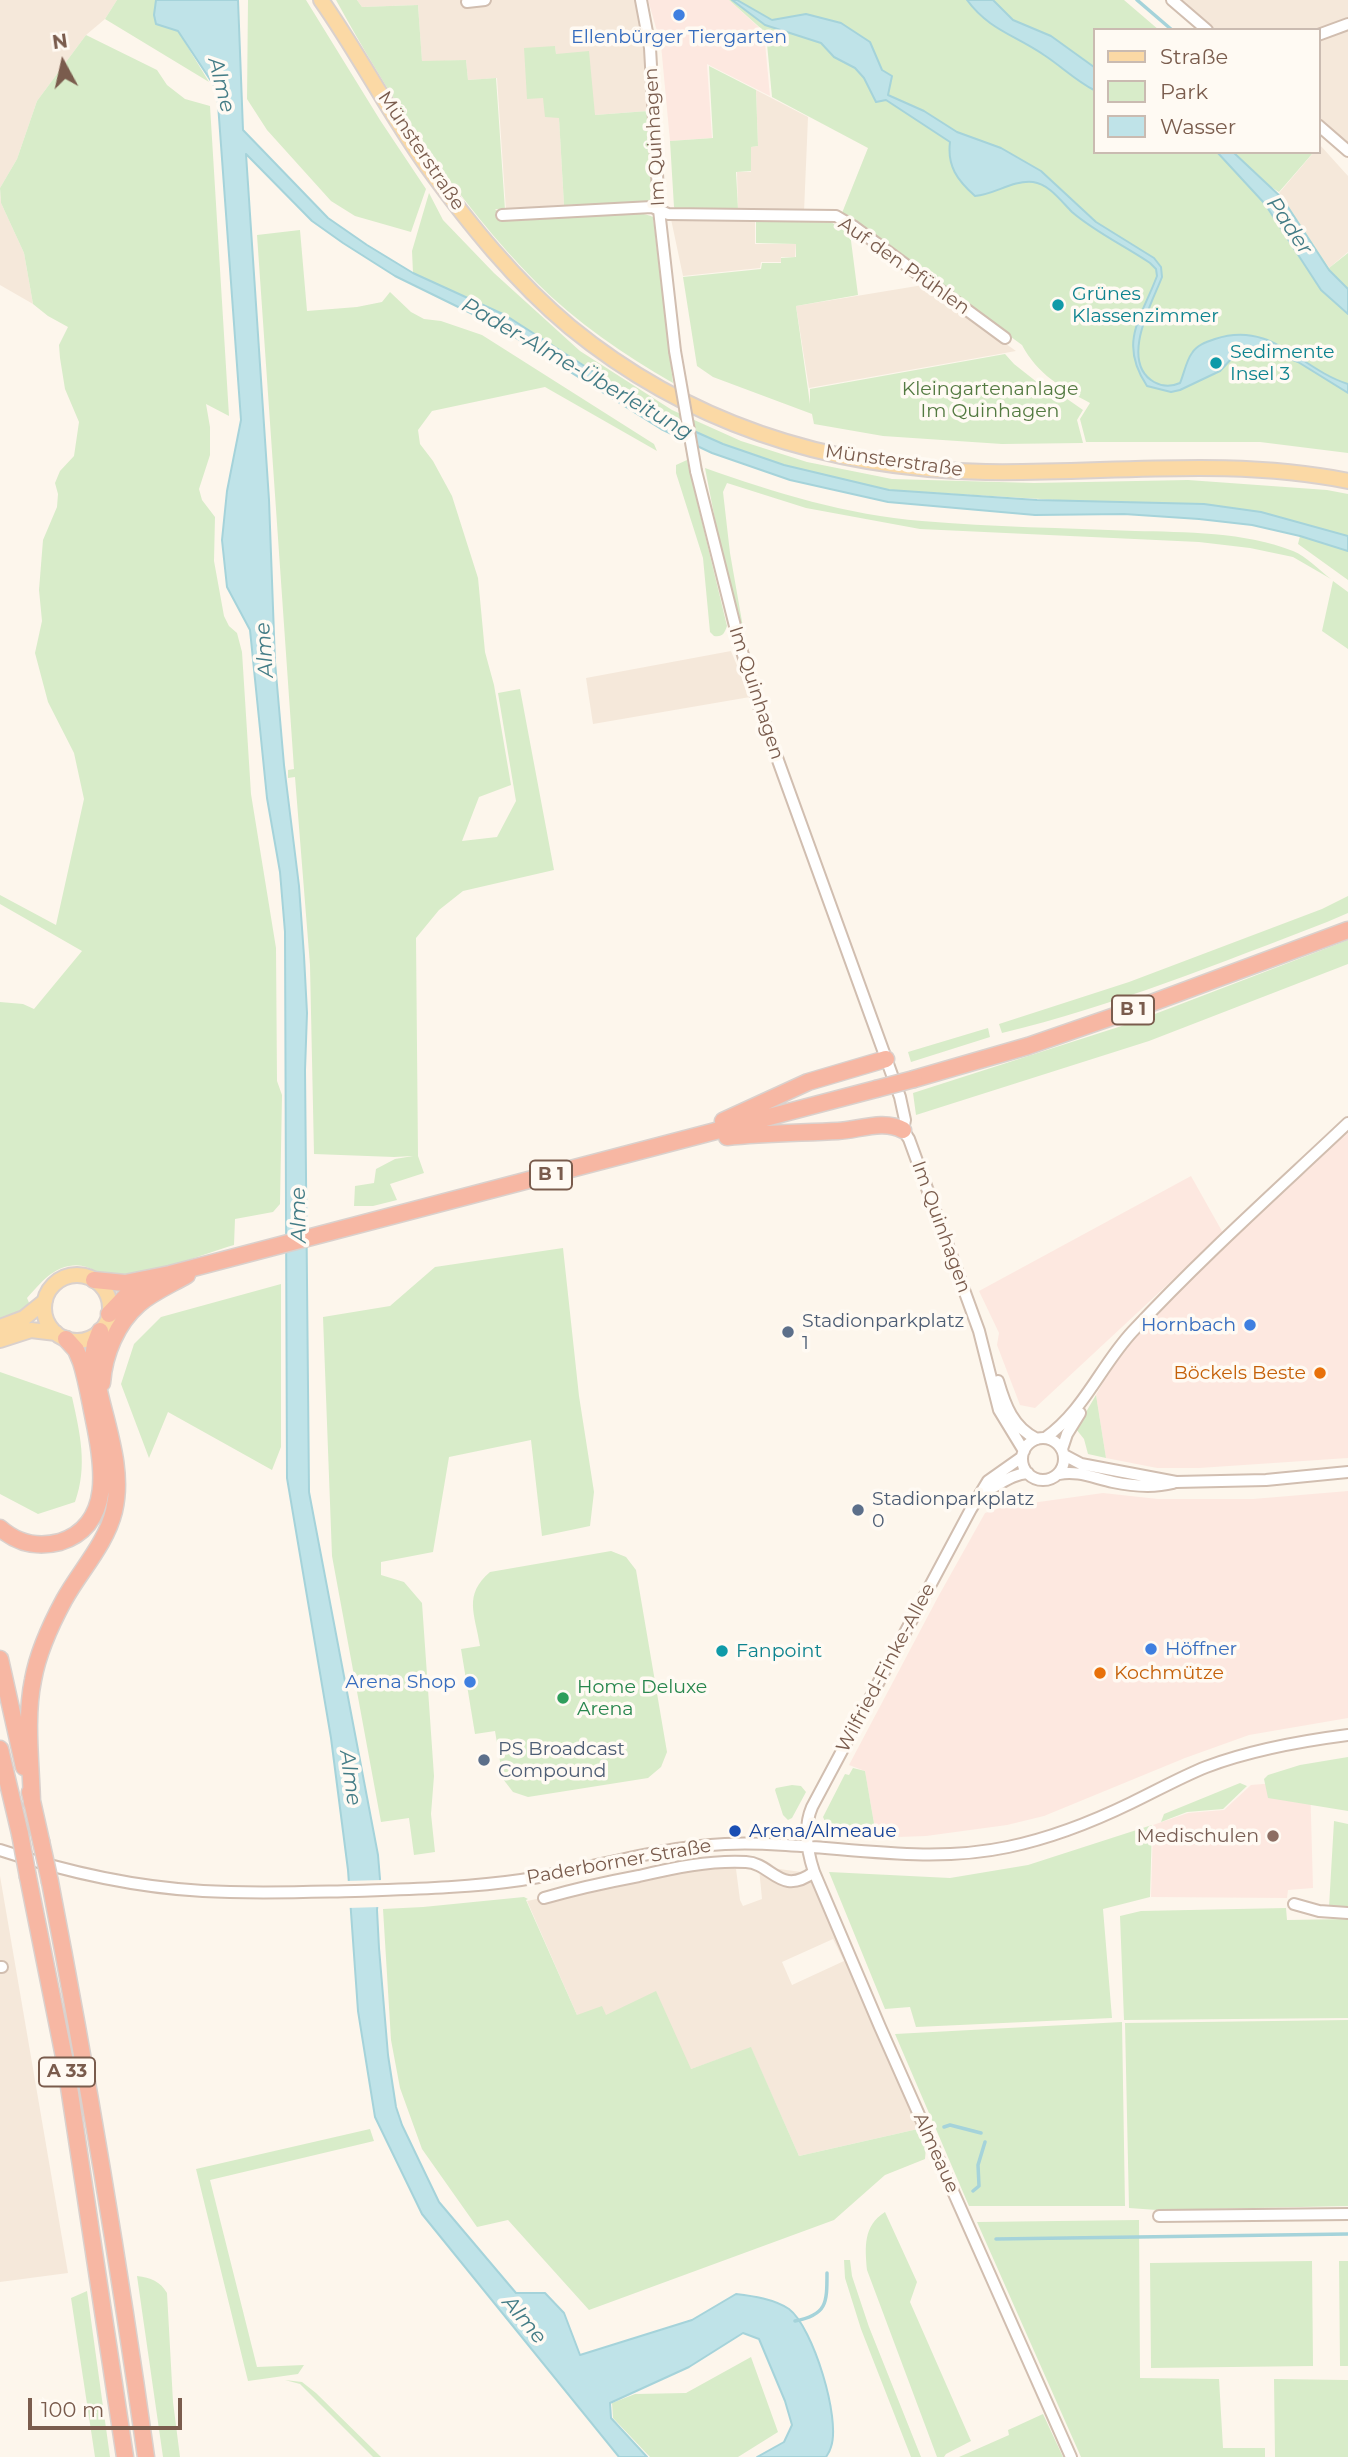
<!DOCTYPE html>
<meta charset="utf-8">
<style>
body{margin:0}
#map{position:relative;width:1348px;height:2457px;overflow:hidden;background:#fdf6ec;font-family:Montserrat,sans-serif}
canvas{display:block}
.legend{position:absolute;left:1093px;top:28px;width:228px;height:126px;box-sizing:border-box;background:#fffaf3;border:2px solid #cabbb1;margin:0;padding:9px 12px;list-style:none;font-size:21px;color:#7a5c4d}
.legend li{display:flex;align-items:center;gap:14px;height:35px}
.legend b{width:35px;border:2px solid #cabbb1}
.north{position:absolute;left:28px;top:28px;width:70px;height:70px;-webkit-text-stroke:5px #fffaf3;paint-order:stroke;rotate:352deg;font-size:19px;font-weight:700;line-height:28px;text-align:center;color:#7a5c4d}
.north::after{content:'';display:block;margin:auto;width:24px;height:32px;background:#7a5c4d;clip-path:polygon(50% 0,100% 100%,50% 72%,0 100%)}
.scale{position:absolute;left:28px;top:2398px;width:154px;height:32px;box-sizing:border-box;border:4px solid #7a5c4d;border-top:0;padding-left:9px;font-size:21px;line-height:24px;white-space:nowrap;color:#7a5c4d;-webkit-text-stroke:5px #fffaf3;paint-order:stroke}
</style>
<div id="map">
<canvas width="1348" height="2457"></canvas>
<ul class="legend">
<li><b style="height:9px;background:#fbd9a5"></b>Straße</li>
<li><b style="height:19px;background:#d8ecc9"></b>Park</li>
<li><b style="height:19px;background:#bfe3e8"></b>Wasser</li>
</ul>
<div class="north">N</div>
<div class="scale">100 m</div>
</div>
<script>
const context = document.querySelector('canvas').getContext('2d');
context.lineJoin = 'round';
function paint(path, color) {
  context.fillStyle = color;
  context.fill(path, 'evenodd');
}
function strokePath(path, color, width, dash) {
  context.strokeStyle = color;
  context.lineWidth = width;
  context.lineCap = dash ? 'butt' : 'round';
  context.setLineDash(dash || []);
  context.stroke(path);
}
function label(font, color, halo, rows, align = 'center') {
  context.font = font + ' Montserrat,sans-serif';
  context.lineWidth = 7;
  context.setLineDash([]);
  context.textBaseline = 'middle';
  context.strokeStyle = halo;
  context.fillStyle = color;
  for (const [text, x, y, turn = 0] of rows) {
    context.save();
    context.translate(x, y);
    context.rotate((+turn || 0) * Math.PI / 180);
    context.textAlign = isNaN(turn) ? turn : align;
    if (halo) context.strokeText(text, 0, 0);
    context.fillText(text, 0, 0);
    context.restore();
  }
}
const residential = new Path2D(`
 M0,0H117L105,19L86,35L37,101L17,159L0,188Z
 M357,0H636L645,38L648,111L595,115L556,54L555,46L544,98L559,117L564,205L506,210L497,78L468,80L466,60L422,62L418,5L362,7Z
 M1177,0H1348V144L1318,119V30H1212Z
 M756,90L808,117L804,212L738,209L737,172H751V147L758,146Z
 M1320,145L1348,176V252L1329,268L1279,193L1314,152H1318Z
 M0,191L1,203L24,253L33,304L0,285Z
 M671,219H755V244H796L795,257H781V262H761L760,268L683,276Z
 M923,285L1016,351L809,388L796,306Z
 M731,651L750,697L593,724L586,678Z
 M749,1865L809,1873L918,2129L799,2156L751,2048L691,2069L606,2015H577L527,1901L655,1874ZM759,1868L762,1899L743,1906L740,1900L736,1869ZM833,1939L844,1961L792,1985L782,1962Z
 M0,1876L68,2273L0,2282Z`);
const commercial = new Path2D(`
 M648,0H729L764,32L770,96L707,64L712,138L670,141L661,45Z
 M1348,1127V1458L1199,1468H1157L1106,1458L1096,1395L1115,1361L1133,1337L1173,1295Z
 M1191,1176L1223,1233L1035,1408L1020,1405L997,1345L999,1333L979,1291Z
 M1348,1491V1718L1249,1735L1185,1758L1044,1816L1007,1825L926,1836L898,1837L876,1835L865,1771L849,1765L938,1597L985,1513L1003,1507L1103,1493L1158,1499H1253Z
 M1310,1780L1313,1888L1288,1890L1287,1898L1151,1897L1153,1825L1188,1813L1224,1810L1251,1785Z`);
const green = new Path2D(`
 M117,0H156L154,15L156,24L178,31L209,82L105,19Z
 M248,0H306L380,120L426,189L411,232L355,216L331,201L267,130L247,99Z
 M336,0H357L362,7L418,5L422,61L466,60L468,80L496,78L505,210L495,209L507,220C536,218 631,205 653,217L673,383C624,355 576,322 536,282C456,201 391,100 336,0Z
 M729,0H1124L1159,30H1094V152H1234L1236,155L1237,152H1309L1312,154L1279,192L1271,187L1283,198L1329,268L1348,253V453L1260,442H1086L1080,419L1090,403C1061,387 1038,375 1022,345L842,213L868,148L772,97L766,33Z
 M86,35L157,70L167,85L185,99L210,106L229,416L206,404L210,427V455L199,489L202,500L215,517L214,561L224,616L229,626L237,633L242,652L251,794L276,948L277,1081L282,1095L280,1204L273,1212L235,1219L234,1245C206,1253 136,1281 109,1277C96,1275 89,1262 69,1266C51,1269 39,1285 27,1298L30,1305L23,1311L0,1321V1002L23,1004L34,1009L82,951L0,904V895L56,925L84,799L74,753L48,702L35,653L42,621L39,590L43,540L57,507L58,494L55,483L60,471L74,456L79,422L65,389L60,358L59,345L68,327L48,316L33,304L24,253L1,203L0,188L17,159L37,101Z
 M555,46L556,54L589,51L595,115L648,111L652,202L564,205L559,118L545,117L543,98L527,99L524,48Z
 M709,66L756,90L758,146L751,147V171L736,172L738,209L677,210L674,207L670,141L713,138Z
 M429,193L443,220L494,273L580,351L672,410L741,441L807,462L892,479L1034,483L1188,480L1327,490L1348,494V536L1261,512L889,490L783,465L723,444L667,419L505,315L413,273L412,251Z
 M756,219L827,220L850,233L858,295L796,306L810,404V389L1005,354L1014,364L1047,390L1050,387L1083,410L1077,420L1083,443L1002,444L883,436L814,424L812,414L713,377L697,366L683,277L761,269L762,263H781V258L796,257V244L756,243Z
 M300,230L307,311L357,307L382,302L390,292L411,312L424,319L441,321L482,335L654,444L657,451L545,387L432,411L418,430L420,444L433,461L452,496L478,578L485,652L494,685L511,785L479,797L462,841L497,837L516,801L498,693L520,689L554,870L463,891L439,910L416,938L418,1156L424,1173L390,1184L397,1200L373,1206H354L355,1186L374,1183L376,1169L395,1159L413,1156L394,1157L314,1154L310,965L295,777L288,778V770L294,769L257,235Z
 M687,460L727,626C724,634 723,637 714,636L710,632L703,558L676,473V465Z
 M705,468C776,493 847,515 922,521C993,527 1064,528 1135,531C1184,532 1246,532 1293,551C1306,556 1319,570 1331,579L1293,557L1250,548L1199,542L920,529L806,508L727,483L723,492L730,553L744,633L740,629L723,561Z
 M1300,536L1348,551V580L1298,544Z
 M1333,581L1348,592V649L1322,631Z
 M1348,896V913L1327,922C1220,963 1114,1006 1002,1033L999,1024L1129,982L1322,909Z
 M1348,940V964L1149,1041L916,1115L913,1093L1134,1022Z
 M988,1028L990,1037L911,1062L908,1052Z
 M563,1248L579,1396L594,1492L590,1526L542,1536L531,1440L449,1457L433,1552L381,1562V1575L404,1582L422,1603L434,1776L431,1814L435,1852L414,1855L409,1818L381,1822L332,1556L323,1317L390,1306L435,1267Z
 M281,1284V1447L272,1470L168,1412L149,1458L121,1384L134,1344L161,1317Z
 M0,1372L72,1397C80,1433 88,1466 75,1502L38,1514L0,1494Z
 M1096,1395L1106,1458L1088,1454L1084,1439L1076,1429Z
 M611,1551L626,1557L636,1570L667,1752L661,1767L648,1778L528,1797L513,1792L503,1779L495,1731L475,1734L461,1649L480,1646C475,1614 463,1595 490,1572Z
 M1348,1757V1811L1268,1798L1264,1779L1268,1775L1300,1765Z
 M853,1768L865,1771L876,1835L828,1828L823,1817L845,1774L849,1775Z
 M1240,1783L1247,1786L1223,1809L1187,1812L1161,1822L1164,1814Z
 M792,1785L801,1786L806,1792L792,1818L788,1820L783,1815L775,1790L776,1788Z
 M1334,1821L1348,1824V1906L1329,1907Z
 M1152,1825L1150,1897L1103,1909L1112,2018L916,2027L910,2007L885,2009L829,1872L950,1878L1028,1865Z
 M524,1897L528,1899L526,1900L577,2015L602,2006L606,2015L656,1991L691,2069L751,2047L799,2156L918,2129L926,2147L925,2159L885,2175L834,2220L589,2310L508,2220L477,2227L422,2149L400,2088L391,2040L383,1909L423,1907Z
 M1286,1908L1287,1920L1348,1919V2018L1124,2020L1120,1916L1141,1911Z
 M1348,2020V2206L1157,2210L1129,2208L1125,2023Z
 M1122,2022L1125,2206H969L895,2034Z
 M370,2129L374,2141L210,2180L257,2367L304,2365L298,2374L248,2381L196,2169Z
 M885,2212L917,2282L910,2302L971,2441L946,2454L944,2457H937L867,2270C865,2247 863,2226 885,2212Z
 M1139,2220L1140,2378L1219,2379L1223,2448H1265V2457H1081L977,2222Z
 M844,2260H850L852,2276L869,2327L921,2457H911L861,2329L845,2278Z
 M1312,2261L1313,2366L1151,2368L1150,2263Z
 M1339,2261H1348V2366H1340Z
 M137,2276C151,2278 160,2281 167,2293L173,2402L180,2457H163Z
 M87,2291L110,2457H95L71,2298Z
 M751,2357L778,2432L738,2457H650L613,2418L612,2403L635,2394L686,2393Z
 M1274,2379L1348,2380V2457H1275Z
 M285,2380L302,2382L316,2393L381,2457H373L300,2384Z
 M1043,2414L1063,2457H959L1009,2435L1008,2430Z`);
const water = new Path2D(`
 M156,0H238L243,130L328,218L367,245L413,273L505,315L667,419L723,444L784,465L889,490L1037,500L1204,504L1261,512L1348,536V551L1300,536L1252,525L1199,519L1124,514L1035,515L888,502L790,480L712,453L661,429L497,326L395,276L343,243L312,221L246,154L269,500L275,662L284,765L299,886L304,956L307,1013L305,1070L309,1492L378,1855L380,1879L377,1910L379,1948L388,2055L396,2107L402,2125L439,2202L516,2293H545L564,2313L580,2355L692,2320L736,2294C753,2296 774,2299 789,2309C813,2327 841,2419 831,2447C830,2451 828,2454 826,2457H757L784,2442L792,2425L785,2401L759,2339L743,2333L689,2367L610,2403L611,2418L647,2457H619L422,2214L375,2117L358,2011L348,1870L331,1738L287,1478L285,932L280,872L267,798L250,630L227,587L222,540L227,491L241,420L217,90L178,31L156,24L154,15Z
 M732,0H737L772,20L806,14L841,23L870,42L882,70L892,76L888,95L924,111L957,132L1001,148L1041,171L1096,222L1154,258L1161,267L1162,277C1152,303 1119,362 1154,382C1163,387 1171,387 1180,383C1184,374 1186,361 1192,353C1197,345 1206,342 1215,339C1272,320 1300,369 1348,384V393L1298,362L1268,350H1246L1234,356L1220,371L1180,390L1171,392L1147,386C1118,342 1141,319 1157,276L1156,269L1150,263C1125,246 1095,232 1072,212C1061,201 1049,184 1033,182C1012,180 996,194 975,196C957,180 947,166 950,142L886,100L876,102L864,78L855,68L834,57L821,43L765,25Z
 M967,0H993L1013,20L1051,36L1094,67V90C1076,81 1061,66 1044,55C1015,35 989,30 967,0Z
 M1217,152H1233L1282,198L1329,270L1348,289V314L1321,290L1265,204Z`);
const pier = new Path2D(`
 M383,1880L381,1907L347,1908L345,1881Z`);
const stream = new Path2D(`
 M1137,0L1172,30
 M944,2127L950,2125L981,2133
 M973,2191L979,2186L978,2165L985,2142
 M996,2239L1348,2234
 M795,2321C827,2315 827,2303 827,2273`);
const minor = new Path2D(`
 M641,0L650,48L659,210L675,351
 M1172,0L1207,30
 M467,2L485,0
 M1318,35L1348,24
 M1318,125L1348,151
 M502,215L652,207L668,214L836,216L853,226L1005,338
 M696,471L739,642L763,719L900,1097L905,1120L903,1130L909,1139L979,1331L999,1410L1024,1451
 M998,1381C1005,1405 1013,1428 1037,1439
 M1022 1459a21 21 0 1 1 42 0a21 21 0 1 1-42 0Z
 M1045,1438C1084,1411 1101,1365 1133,1331C1201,1258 1276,1191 1348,1123
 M1062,1449L1067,1434L1080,1413
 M1064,1455L1081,1464L1176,1482L1266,1480L1348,1472
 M1022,1457L988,1481L971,1509L812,1807C803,1828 807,1851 814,1872L880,2027L1071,2457
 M1059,1474C1077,1470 1094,1478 1113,1482C1132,1486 1153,1488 1173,1483
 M981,1493C998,1487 1010,1474 1028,1473
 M0,1850C66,1872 133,1887 203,1891C253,1894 304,1892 355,1891C410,1889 466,1888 521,1880C589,1870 656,1847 725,1844C819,1840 914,1867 1008,1847C1051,1838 1092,1822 1131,1803C1156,1791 1181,1777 1206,1767C1251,1750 1301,1741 1348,1735
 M544,1898C575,1889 607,1882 639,1876C673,1868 710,1860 746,1862C772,1863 780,1897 814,1872
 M1294,1904L1319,1911L1348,1913
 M0,1967H2
 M1159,2216L1348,2214`);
const major = new Path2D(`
 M321,0C359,54 389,113 427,166C469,224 515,281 570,327C691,426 831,469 986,472C1105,474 1230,457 1348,481
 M44 1308a33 33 0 1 1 66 0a33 33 0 1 1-66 0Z
 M0,1327L24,1318L45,1301
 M0,1340L31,1330L56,1333`);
const highway = new Path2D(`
 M914,1079L1028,1046L1138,1008L1348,930
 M723,1121L808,1082L886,1059
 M727,1137C764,1133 801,1133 838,1131C858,1130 884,1119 903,1130
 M94,1280L125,1283L170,1274L876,1089
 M109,1314L128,1294L146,1285
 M102,1383C104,1354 117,1323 139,1304C153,1292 172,1284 187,1275
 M0,1528C17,1543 37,1548 60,1542C114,1525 103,1463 94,1420C90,1401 87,1381 81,1362L76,1350L66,1339
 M0,1659L24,1767
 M0,1749L20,1834
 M30,1792L41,1841
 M32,1803C31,1763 25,1719 33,1680C38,1652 51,1624 64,1600C80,1571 106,1544 114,1511C126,1461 98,1408 93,1358L95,1344L100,1331
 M28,1877L66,2067L125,2457
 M50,1882C87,2073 119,2264 146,2457`);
const minorBridge = new Path2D(`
 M675,351L696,471`);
const highwayBridge = new Path2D(`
 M876,1089L914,1079
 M20,1834L28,1877
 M41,1841L50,1882`);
const markers = [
 [679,15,7,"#3f7fe0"],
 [1058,305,7,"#0f9aa8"],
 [1216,363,7,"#0f9aa8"],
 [1250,1325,7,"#3f7fe0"],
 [788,1332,7,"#5c6f8a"],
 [1320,1373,7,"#e8710a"],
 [858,1510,7,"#5c6f8a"],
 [1151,1649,7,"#3f7fe0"],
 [722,1651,7,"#0f9aa8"],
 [1100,1673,7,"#e8710a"],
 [470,1682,7,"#3f7fe0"],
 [563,1698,7,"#2e9e5b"],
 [484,1760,7,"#5c6f8a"],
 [735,1831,7,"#1a4fb4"],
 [1273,1836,7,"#8d6e63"]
];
const shields = [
 [1133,1010,42],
 [551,1175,42],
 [67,2072,56]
];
const shieldNames = [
 ["B 1",1133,1010],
 ["B 1",551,1175],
 ["A 33",67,2072]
];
const shopNames = [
 ["Ellenbürger Tiergarten",679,37,"center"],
 ["Hornbach",1236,1325],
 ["Höffner",1165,1649,"left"],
 ["Arena Shop",456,1682]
];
const streetNames = [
 ["Im Quinhagen",655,137,-93],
 ["Münsterstraße",421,151,56],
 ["Auf den Pfühlen",904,266,35],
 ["Münsterstraße",894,461,8],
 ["Im Quinhagen",756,693,72],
 ["Im Quinhagen",941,1227,70],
 ["Wilfried-Finke-Allee",886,1668,-62],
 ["Paderborner Straße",619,1862,-10],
 ["Almeaue",936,2153,66]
];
const cultureNames = [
 ["Grünes",1072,294],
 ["Klassenzimmer",1072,316],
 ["Sedimente",1230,352],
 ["Insel 3",1230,374],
 ["Fanpoint",736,1651]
];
const parkNames = [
 ["Kleingartenanlage",990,389],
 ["Im Quinhagen",990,411]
];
const serviceNames = [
 ["Stadionparkplatz",802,1321],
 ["1",802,1343],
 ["Stadionparkplatz",872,1499],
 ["0",872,1521],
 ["PS Broadcast",498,1749],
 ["Compound",498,1771]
];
const foodNames = [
 ["Böckels Beste",1306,1373],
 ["Kochmütze",1114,1673,"left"]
];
const leisureNames = [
 ["Home Deluxe",577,1687],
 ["Arena",577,1709]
];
const transitNames = [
 ["Arena/Almeaue",749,1831]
];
const educationNames = [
 ["Medischulen",1259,1836]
];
const waterNames = [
 ["Alme",221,85,76],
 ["Pader",1289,226,56],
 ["Pader-Alme-Überleitung",577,369,30],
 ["Alme",265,650,-94],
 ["Alme",299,1215,-91],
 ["Alme",350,1778,82],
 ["Alme",524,2320,50]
];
paint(residential, '#f5e8da');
paint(commercial, '#fde8e0');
paint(green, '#d8ecc9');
paint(water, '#bfe3e8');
strokePath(water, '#a5d3da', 2);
paint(pier, '#fdf6ec');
strokePath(stream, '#a5d3da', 3.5);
strokePath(minor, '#d1beb0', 14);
strokePath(major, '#dad1cd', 18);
strokePath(highway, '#dad1cd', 19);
strokePath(minor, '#fff', 10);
strokePath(major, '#fbd9a5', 14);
strokePath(highway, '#f7b7a3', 16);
strokePath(minorBridge, '#d1beb0', 14, []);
strokePath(highwayBridge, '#dad1cd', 19, []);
strokePath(minorBridge, '#fff', 10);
strokePath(highwayBridge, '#f7b7a3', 16);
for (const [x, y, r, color] of markers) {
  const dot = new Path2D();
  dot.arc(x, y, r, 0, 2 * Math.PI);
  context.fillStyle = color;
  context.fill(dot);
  strokePath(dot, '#fffaf3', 2.5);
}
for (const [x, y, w] of shields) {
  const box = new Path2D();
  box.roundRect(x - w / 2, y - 14.5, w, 29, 5);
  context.fillStyle = '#fffaf3';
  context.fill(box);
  strokePath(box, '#7a5c4d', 2);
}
label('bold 18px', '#7a5c4d', null, shieldNames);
label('19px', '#366cbe', '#fffaf3', shopNames, 'right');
label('19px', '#7a5c4d', '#fffaf3', streetNames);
label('19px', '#0d838f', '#fffaf3', cultureNames, 'left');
label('19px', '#537a41', '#fffaf3', parkNames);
label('19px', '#4e5e75', '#fffaf3', serviceNames, 'left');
label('19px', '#c56008', '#fffaf3', foodNames, 'right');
label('19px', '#27864d', '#fffaf3', leisureNames, 'left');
label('19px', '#164399', '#fffaf3', transitNames, 'left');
label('19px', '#785e54', '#fffaf3', educationNames, 'right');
label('italic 21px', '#437c86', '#fffaf3', waterNames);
</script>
